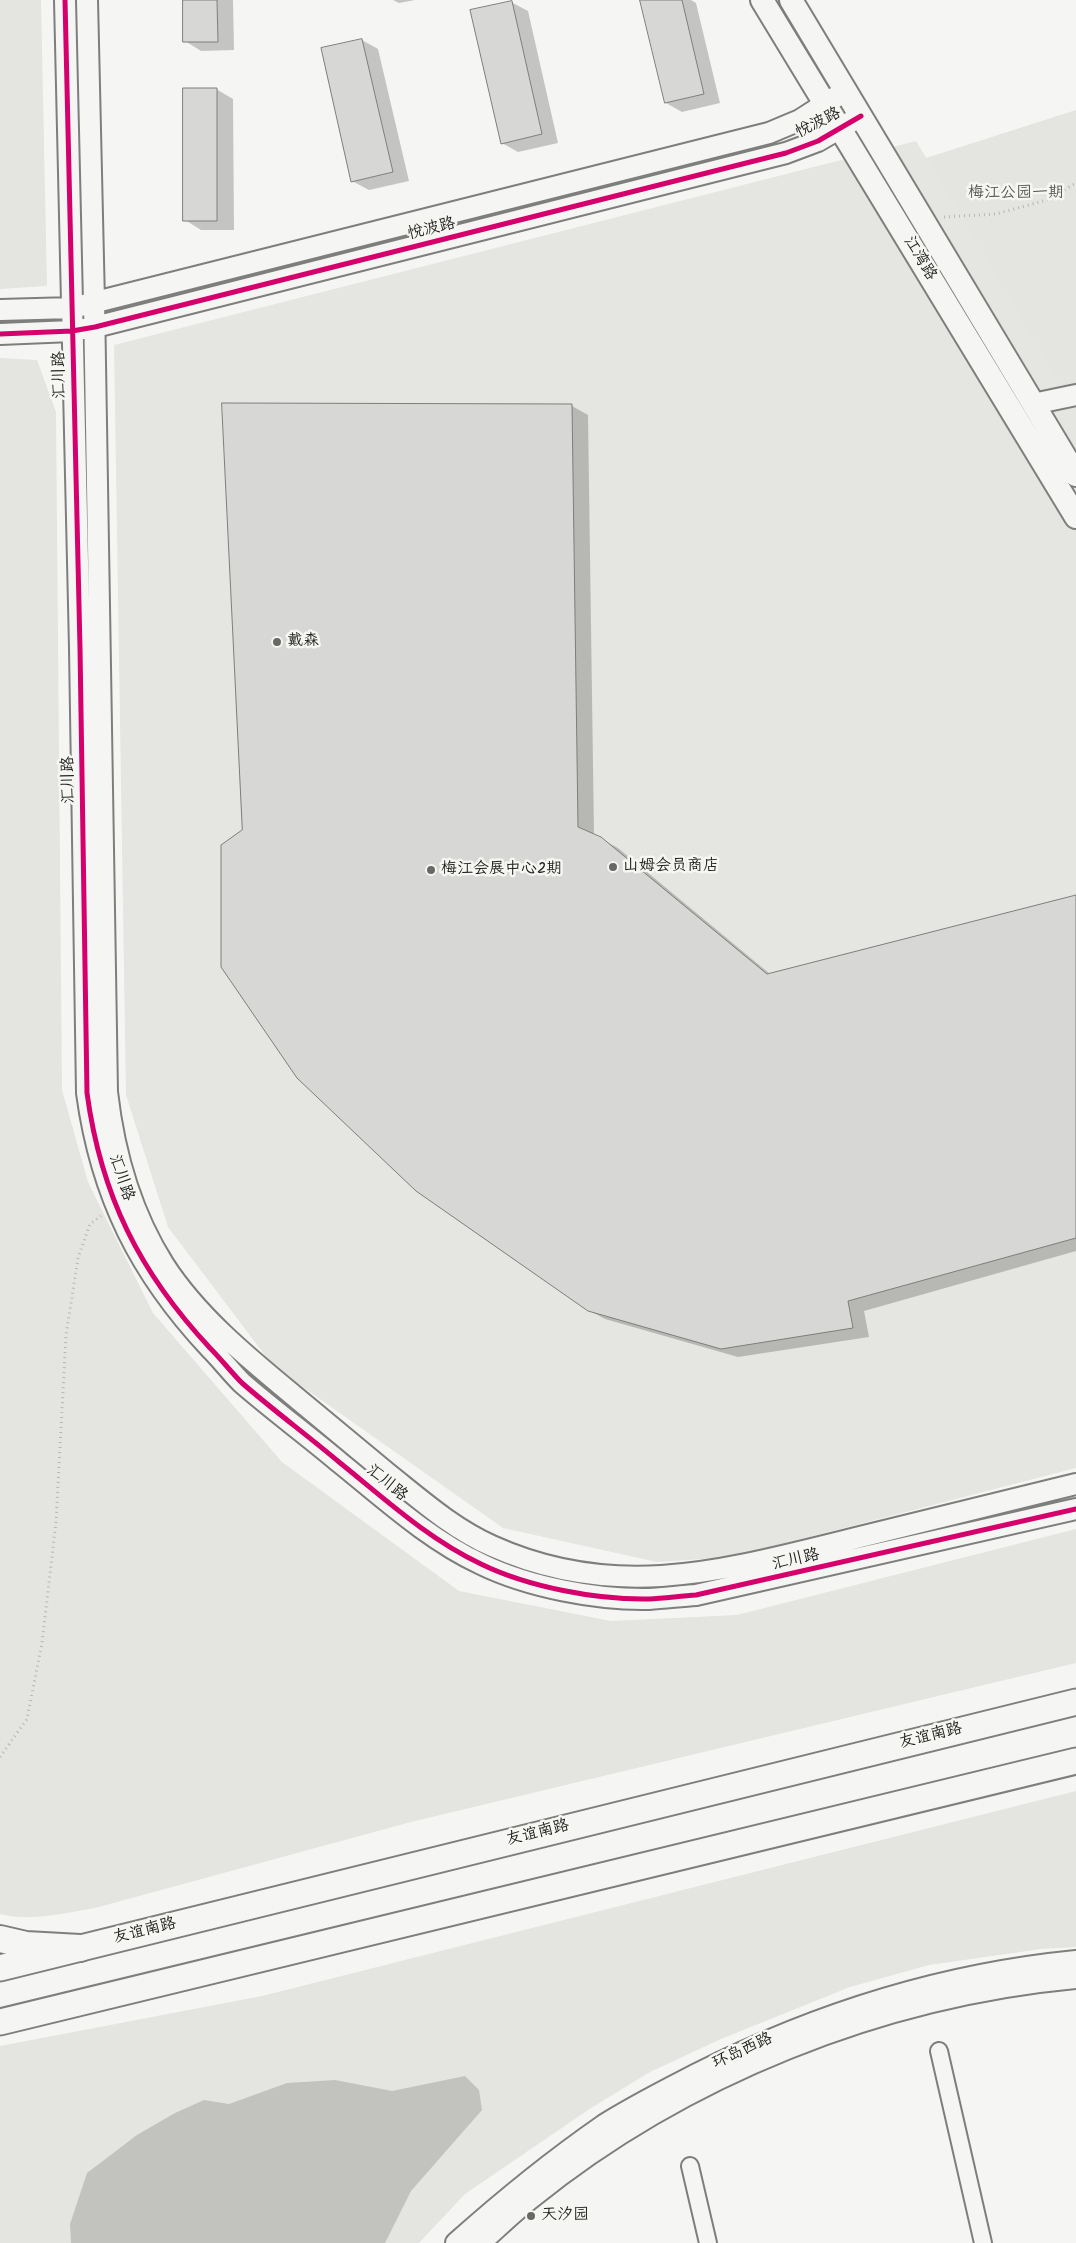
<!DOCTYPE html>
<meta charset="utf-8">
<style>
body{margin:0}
canvas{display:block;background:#f5f5f3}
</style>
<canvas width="1076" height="2243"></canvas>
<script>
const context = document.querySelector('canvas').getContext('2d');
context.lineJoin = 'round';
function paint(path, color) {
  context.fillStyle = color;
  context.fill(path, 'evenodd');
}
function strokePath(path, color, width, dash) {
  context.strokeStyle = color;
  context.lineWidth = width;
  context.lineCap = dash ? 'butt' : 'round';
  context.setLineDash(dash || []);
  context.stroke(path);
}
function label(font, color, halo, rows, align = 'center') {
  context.font = font + ' Kalam,"LXGW WenKai TC",sans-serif';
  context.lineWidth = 5;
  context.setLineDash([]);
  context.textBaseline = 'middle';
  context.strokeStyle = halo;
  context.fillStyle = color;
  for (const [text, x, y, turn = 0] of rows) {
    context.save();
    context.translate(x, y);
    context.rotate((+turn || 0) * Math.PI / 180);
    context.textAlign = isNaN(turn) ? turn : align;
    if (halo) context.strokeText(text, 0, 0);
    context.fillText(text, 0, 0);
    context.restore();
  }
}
const built = new Path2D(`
 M916,141L1061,385L1076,382V1468L732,1557L657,1562L503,1528L273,1366L168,1227L126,1095L114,345Z`);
const green = new Path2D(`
 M0,0H41L47,286L0,289Z
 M1076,110V382L1061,386L926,158Z
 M0,358L37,360L56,412L62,1090L88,1182L153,1313L282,1462L459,1591L611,1621L737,1615L1076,1529V1663L411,1822L95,1908C64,1913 31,1922 0,1914Z
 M1076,1791V1947L1041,1949L929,1965L850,1987L721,2039L650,2072L588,2110L465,2194L419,2243H0V2046L262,1996Z`);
const water = new Path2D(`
 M465,2076L479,2090L482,2110L411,2191L385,2243H71L70,2224L87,2173L137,2135L175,2113L204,2100L229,2104L287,2083L335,2080L392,2091Z`);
const shadow = new Path2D(`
 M184,0H233L234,50L201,51L185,41Z
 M393,0H415L399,3Z
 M651,0H691L696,3L720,103L682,112L666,103Z
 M511,2L528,11L558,143L518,152L502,143Z
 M362,40L378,49L409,181L369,190L352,181Z
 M216,89L233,99L234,230H201L185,220Z
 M572,406L588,415L594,835L618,848L770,974L1076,896V1251L864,1311L869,1337L738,1357L605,1319L588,1310L244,830Z`);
const building = new Path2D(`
 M183,0H217L218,42H183Z
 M640,0H682L704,94L665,103Z
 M512,1L542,134L501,144L470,10Z
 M362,39L393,172L351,182L321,48Z
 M183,88H217V221H183Z
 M222,403L572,404L578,827L601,837L767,974L1076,895V1238L848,1301L853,1328L721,1349L588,1311L416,1191L297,1078L221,967V845L242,830Z`);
const path = new Path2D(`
 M944,217L996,214L1047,200L1076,183
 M0,1757L27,1719L42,1643L56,1522L66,1335L78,1258L90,1224L101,1216`);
const minor = new Path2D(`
 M939,2051L983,2243
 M690,2166L708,2243`);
const tertiary = new Path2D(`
 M65,0L80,648L87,1093C101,1196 140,1273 210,1348C221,1359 231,1372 242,1383C273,1410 307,1435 339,1462C385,1499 428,1539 481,1564C528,1587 597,1600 649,1599C665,1598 681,1596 696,1595L1076,1509
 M87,0L94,302L107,1092C114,1153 131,1213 164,1265C197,1316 247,1357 293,1395C324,1421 356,1447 387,1473C421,1500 452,1528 492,1546C618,1603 729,1569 856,1538C929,1520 1003,1502 1076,1484
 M0,310L72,308L769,133L800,120L845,91
 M0,334L72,331L95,327L786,153L818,141L861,116
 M1033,404L1076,395
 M456,2243C503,2201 552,2161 604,2125C634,2106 666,2090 697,2074C816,2014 943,1974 1076,1961
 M480,2243C497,2228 513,2212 531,2198C683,2075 881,1996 1076,1978`);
const secondary = new Path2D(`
 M762,0L1076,517
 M791,0L1076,475`);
const primary = new Path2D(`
 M0,1968L1076,1702
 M0,2022L1076,1761`);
const trunk = new Path2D(`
 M0,1939L26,1945L80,1948`);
const cycleway = new Path2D(`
 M65,0L80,648L87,1093C101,1196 140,1273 210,1348C221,1359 231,1372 242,1383C273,1410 307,1435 339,1462C385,1499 428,1539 481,1564C528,1587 597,1600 649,1599C665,1598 681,1596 696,1595L1076,1509
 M0,334L72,331L95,327L786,153L818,141L861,116`);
const markers = [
 [277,642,5,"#686867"],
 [613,867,5,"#686867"],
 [431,870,5,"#686867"],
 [531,2216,5,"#686867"]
];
const streetNames = [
 ["悦波路",819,124,-27],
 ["悦波路",432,230,-14],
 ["江湾路",919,259,59],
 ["汇川路",61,375,-91],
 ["汇川路",70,780,-91],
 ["汇川路",120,1178,71],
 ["汇川路",386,1484,39],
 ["汇川路",796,1561,-13],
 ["友谊南路",931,1737,-14],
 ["友谊南路",538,1834,-14],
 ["友谊南路",145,1932,-14],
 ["环岛西路",743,2052,-25]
];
const parkNames = [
 ["梅江公园一期",1016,194]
];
const poiNames = [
 ["戴森",287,642],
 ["山姆会员商店",623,867],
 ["梅江会展中心2期",441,870],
 ["天汐园",541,2216]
];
paint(built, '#e5e5e2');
paint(green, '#e4e4e1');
paint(water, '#c2c2bf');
paint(shadow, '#0003');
paint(building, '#d7d7d6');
strokePath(building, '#7e7e7d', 1);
strokePath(minor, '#7e7e7d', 20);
strokePath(tertiary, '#7e7e7d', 24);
strokePath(secondary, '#7e7e7d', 26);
strokePath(primary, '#7e7e7d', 29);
strokePath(trunk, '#7e7e7d', 30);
strokePath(path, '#b6b6b5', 3, [1, 4]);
strokePath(minor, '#f5f5f3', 16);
strokePath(tertiary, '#f5f5f3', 20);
strokePath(secondary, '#f5f5f3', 22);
strokePath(primary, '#f5f5f3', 25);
strokePath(trunk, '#f5f5f3', 26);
strokePath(cycleway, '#d6006c', 5);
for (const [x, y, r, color] of markers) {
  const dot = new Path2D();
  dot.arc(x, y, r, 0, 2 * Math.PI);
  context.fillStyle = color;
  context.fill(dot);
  strokePath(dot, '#f6f6f2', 2);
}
label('16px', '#1c1c1c', '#f6f6f2', streetNames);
label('16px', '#545453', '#f6f6f2', parkNames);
label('16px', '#1c1c1c', '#f6f6f2', poiNames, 'left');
</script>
